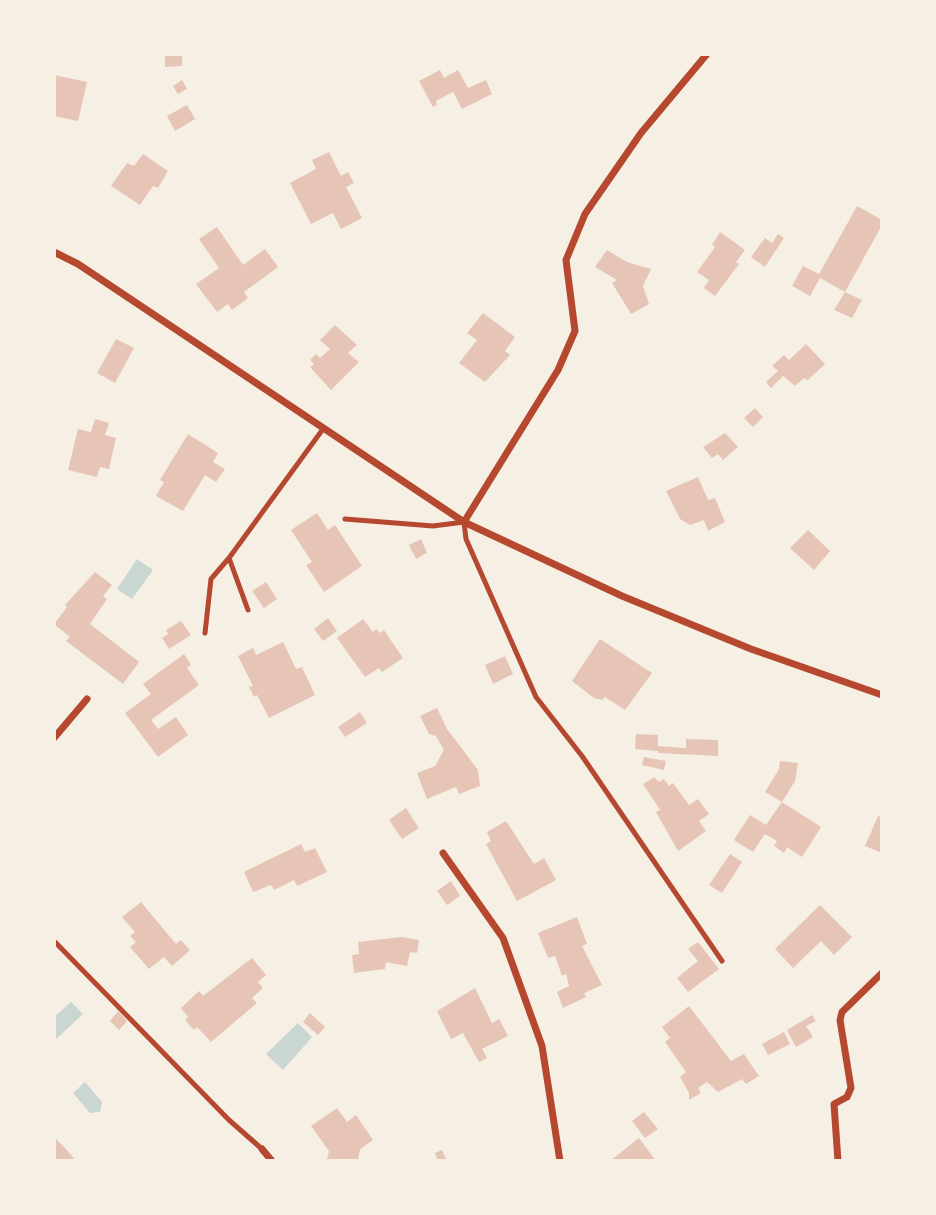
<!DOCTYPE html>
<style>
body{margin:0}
#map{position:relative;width:936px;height:1215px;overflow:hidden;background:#f6efe4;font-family:Mulish,sans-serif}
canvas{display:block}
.frame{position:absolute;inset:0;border:56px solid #f6efe4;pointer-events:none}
</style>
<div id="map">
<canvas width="936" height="1215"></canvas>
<div class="frame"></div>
</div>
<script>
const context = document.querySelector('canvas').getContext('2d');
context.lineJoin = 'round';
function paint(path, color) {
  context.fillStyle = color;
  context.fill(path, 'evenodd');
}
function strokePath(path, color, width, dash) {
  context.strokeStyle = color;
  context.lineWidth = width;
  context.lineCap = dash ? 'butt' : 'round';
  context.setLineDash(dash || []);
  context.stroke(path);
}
const water = new Path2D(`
 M137,559L153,570L132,599L117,589Z
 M71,1002L83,1014L55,1040L54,1017Z
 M298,1023L312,1037L283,1070L266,1054Z
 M85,1082L102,1102L100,1112L90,1113L73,1093Z`);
const building = new Path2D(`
 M165,54H182V66L165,67Z
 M440,70L444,78L458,70L468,88L486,80L492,94L462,109L453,92L436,101L437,105L433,107L419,81Z
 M54,75L87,82L78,121L54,116Z
 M182,80L187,89L178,94L173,86Z
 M187,105L195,119L175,131L167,116Z
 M329,152L341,176L348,172L354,183L346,187L362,218L341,229L333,213L311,224L290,183L316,169L312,160Z
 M143,154L168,171L158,188L153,186L140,205L111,186L127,163L134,166Z
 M857,206L882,220V225L845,292L820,278L810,296L792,286L803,266L819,274Z
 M217,227L243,265L265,249L278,267L244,292L248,298L232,310L228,304L217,312L196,284L219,268L199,239Z
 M720,232L745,250L736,262L739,264L715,296L704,288L709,280L697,272L715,247L712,245Z
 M778,234L784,238L765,267L751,257L765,238L772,243Z
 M607,250L627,262L651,269L643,286L649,304L631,314L612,283L617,280L595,267Z
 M845,292L862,300L852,318L834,310Z
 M483,313L515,337L505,351L510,355L485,382L459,363L477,340L467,333Z
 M335,325L357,345L348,353L359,362L331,390L310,367L314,364L310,360L316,354L320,358L330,349L320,340Z
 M116,339L134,348L115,383L97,373Z
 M806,344L825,364L808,380L804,378L795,386L783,376L771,388L766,382L778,371L772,366L784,355L789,360Z
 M755,408L763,417L753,427L744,418Z
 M95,419L109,423L105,435L116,438L109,469L100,467L97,477L68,470L78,429L91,432Z
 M725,433L738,447L723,460L718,454L712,458L703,447Z
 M188,434L218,453L213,462L225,469L216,482L205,475L183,511L156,496L164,482L160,480Z
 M698,477L708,500L715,498L725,522L708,531L704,520L690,525L680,519L666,491Z
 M317,513L328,530L335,525L362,566L324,592L306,565L312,562L291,530Z
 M808,530L830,551L814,570L790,548Z
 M421,539L427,553L416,559L409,545Z
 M95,572L112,585L103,596L107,599L90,624L139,662L123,684L66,641L70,637L54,624L67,607L65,605Z
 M266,582L277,599L264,608L252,591Z
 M328,618L337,631L323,641L314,629Z
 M363,619L373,632L376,629L380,633L384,630L403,658L382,672L379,668L365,677L337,638Z
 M181,621L191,635L169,649L162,638L168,634L166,630Z
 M600,639L652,673L625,710L605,697L602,700L594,698L572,681Z
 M283,642L296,669L302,667L315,695L269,718L257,695L254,697L249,687L253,686L238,656L253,648L256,655Z
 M184,654L191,665L187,668L199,685L151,720L158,729L176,717L188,735L158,757L125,713L151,694L143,684Z
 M505,656L513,674L493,684L485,665Z
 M437,708L447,729L478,770L480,786L459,794L456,787L427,799L417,773L435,766L444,750L436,736L429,734L420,716Z
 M360,712L367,723L345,737L338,727Z
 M636,734L658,735V746L686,748V739L718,740V756L658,753V751L635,749Z
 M644,757L666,761L664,770L642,765Z
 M780,761L798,763L795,781L782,802L765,792L779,769Z
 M654,777L659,782L664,779L669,786L673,783L689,805L698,799L709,814L699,821L706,831L678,851L656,812L660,810L643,784Z
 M782,802L821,827L802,857L787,847L784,853L774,846L777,841L765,834L753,852L734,840L750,815L766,825Z
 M406,808L419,828L402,839L389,820Z
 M878,816L882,817V853L865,846Z
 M506,821L534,864L544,858L556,880L517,901L486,844L491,841L487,832Z
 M301,844L305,852L315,848L327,872L297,886L294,880L274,890L271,885L253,892L244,872Z
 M730,854L742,862L722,893L709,885Z
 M451,881L460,896L447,905L437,891Z
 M141,902L176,944L181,940L190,950L172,966L164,957L149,969L130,947L136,942L130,936L135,932L122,917Z
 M820,905L852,937L834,955L821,941L793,968L775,949Z
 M577,917L587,944L582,946L602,985L584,993L586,997L563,1008L557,992L569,986L566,974L562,976L555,956L548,958L538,933Z
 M401,937L419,940L417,953L410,952L407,966L386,962L385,969L354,973L352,955L359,954L358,942Z
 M698,942L719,969L688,992L677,978L698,961L688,949Z
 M252,958L266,975L258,982L263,988L252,998L257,1003L211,1042L197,1027L194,1030L185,1020L188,1017L181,1008L199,991L203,996Z
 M475,988L492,1023L499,1019L508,1036L482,1049L487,1058L479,1062L463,1033L451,1039L437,1011Z
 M689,1006L731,1061L744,1054L759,1076L746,1084L742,1079L718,1092L707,1082L698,1088L701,1093L689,1100V1093L680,1077L686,1072L665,1042L670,1038L662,1027Z
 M118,1011L127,1021L119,1030L110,1021Z
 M310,1013L325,1027L318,1035L303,1022Z
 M812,1015L816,1021L806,1026L813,1037L796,1047L787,1030Z
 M784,1032L790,1044L768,1055L762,1044Z
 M337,1108L347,1122L356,1115L373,1140L360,1149L358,1161L327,1159L329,1151L311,1126Z
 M644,1112L658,1129L645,1138L632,1121Z
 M54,1137L67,1150L76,1161H54Z
 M639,1138L656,1161H610Z
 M442,1150L447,1161H438L435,1153Z`);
const service = new Path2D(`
 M345,519L433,526L464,522L466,539L536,697L582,756L722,961
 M248,610L229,558L323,429
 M205,633L211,579L229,558
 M55,942L229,1120L262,1149`);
const minor = new Path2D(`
 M54,252L78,264L464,522L622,596L751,649L882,695
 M464,522L558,370L575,331L566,260L585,214L641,133L707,54
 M54,738L87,699
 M443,853L503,938L542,1046L560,1161
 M262,1149L272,1161
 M838,1161L834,1104L847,1097L851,1088L840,1020L842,1012L882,973`);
paint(water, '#c9d6d2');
paint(building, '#e6c5b7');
strokePath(service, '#b5482f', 5);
strokePath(minor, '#b5482f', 7);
</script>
